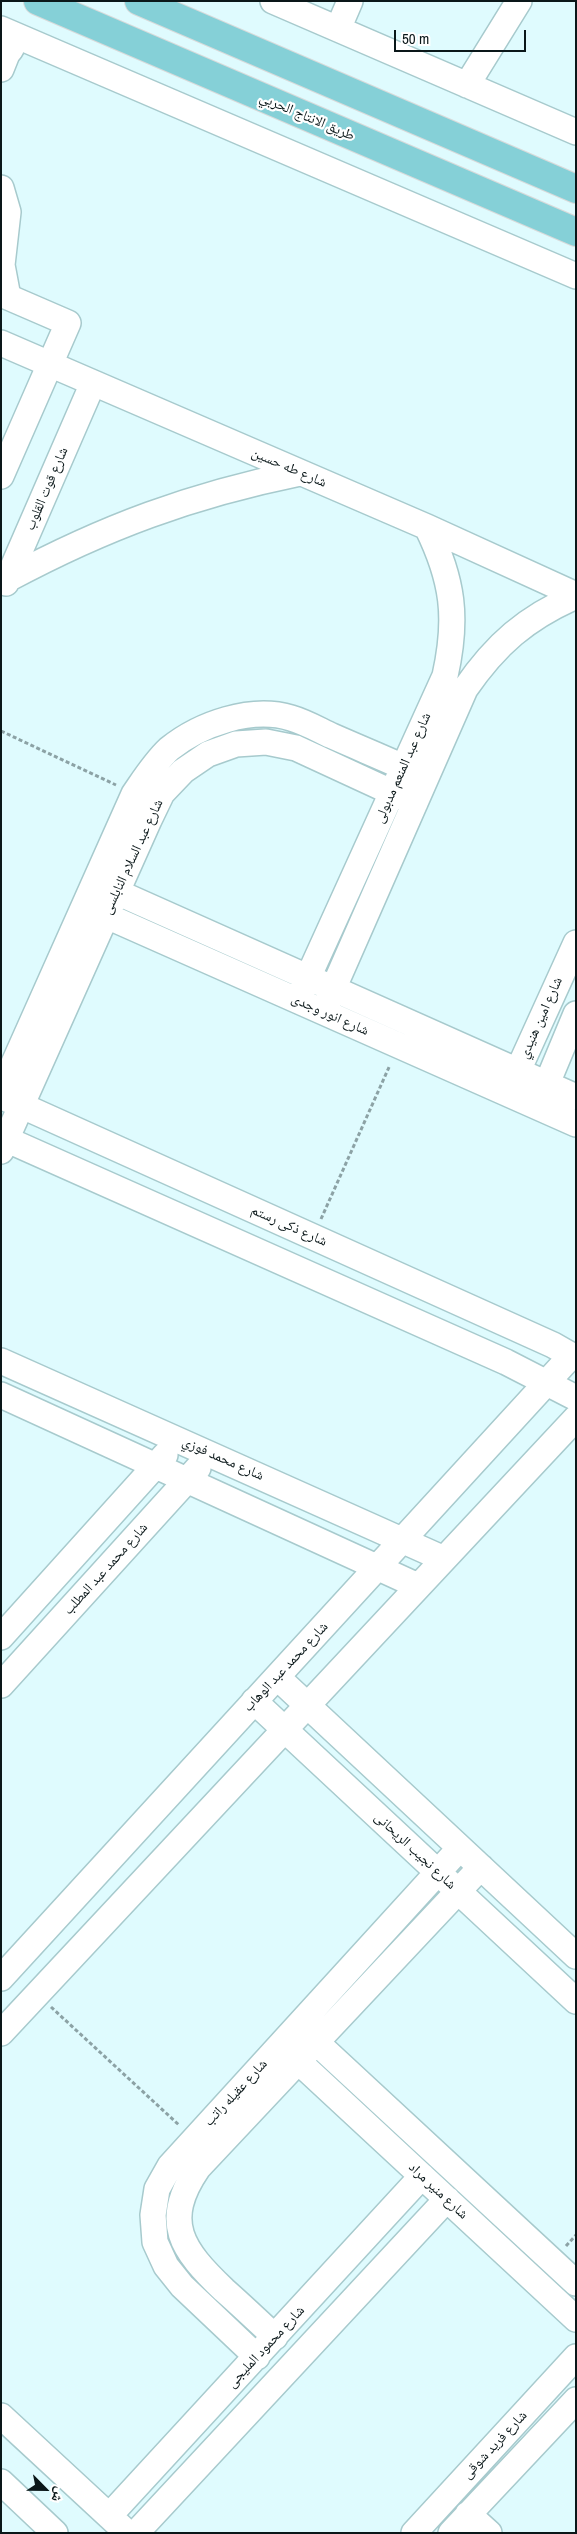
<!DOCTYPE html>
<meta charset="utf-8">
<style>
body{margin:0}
#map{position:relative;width:577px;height:2534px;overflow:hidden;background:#dffbfe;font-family:"Archivo Narrow","Noto Naskh Arabic",sans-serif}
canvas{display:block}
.frame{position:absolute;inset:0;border:2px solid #0a1719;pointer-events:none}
.north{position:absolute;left:20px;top:2464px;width:50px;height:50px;-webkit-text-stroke:4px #fff;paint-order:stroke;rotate:113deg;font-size:14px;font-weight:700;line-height:20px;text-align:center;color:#0a1719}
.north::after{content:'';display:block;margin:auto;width:18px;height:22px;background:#0a1719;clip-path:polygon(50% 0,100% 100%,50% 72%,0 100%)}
.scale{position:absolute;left:394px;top:30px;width:132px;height:22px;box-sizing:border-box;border:2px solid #0a1719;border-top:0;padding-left:6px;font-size:15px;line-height:18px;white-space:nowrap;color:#0a1719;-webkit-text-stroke:4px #fff;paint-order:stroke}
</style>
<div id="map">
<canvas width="577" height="2534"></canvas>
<div class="frame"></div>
<div class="north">ش</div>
<div class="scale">50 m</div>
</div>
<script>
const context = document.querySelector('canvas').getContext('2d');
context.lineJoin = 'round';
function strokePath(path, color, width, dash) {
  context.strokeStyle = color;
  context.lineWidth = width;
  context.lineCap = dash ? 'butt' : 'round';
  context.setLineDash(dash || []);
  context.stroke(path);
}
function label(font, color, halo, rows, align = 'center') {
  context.font = font + ' "Archivo Narrow","Noto Naskh Arabic",sans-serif';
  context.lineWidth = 4.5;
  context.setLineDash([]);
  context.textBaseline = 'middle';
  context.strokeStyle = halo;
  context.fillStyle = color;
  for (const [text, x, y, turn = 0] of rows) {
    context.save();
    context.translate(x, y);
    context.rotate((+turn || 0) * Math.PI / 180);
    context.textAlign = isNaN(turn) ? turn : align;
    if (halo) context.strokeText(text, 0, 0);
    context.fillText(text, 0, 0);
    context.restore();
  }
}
const path = new Path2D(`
 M1,731L116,785
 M321,1219L390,1065
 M51,2007L179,2125
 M566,2246L576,2235`);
const minor = new Path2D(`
 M273,1L576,132
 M1,29L576,276
 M338,29L350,1
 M1,69L7,54L11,49
 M467,85L519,1
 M1,188L8,212L2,265L8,297
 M1,294L68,323L1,476
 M1,343L427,527L576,595
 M8,579C105,527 192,495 300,473
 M6,583L93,383
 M101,885L576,1097
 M91,909L576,1124
 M301,993L445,676C458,618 453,580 427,527
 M327,1003L465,689C496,644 526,618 576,596
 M511,1086L576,943
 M1,1092L134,794C145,778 155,762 169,749C200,724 251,706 291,718C305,722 319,730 332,736C364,750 395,763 426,777
 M541,1098L576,1014
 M7,1099L553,1345L576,1358
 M1,1137L506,1362L576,1398
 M1,1151L149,820L162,793L183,771L208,754L236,744L266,742L296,748L415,803
 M1,1361L444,1559
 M1,1395L418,1586
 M1,1637L165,1455
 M277,1677L576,1956
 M1,1685L198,1468
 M254,1701L576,2001
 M1,1978L571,1356
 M1,2033L576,1418
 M317,2043L576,2283
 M299,2062L576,2319
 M275,2337C258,2321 241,2305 224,2290C182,2250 161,2222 198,2168L481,1867
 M257,2357L182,2286L166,2266L155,2242L153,2215L157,2189L170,2166L460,1848
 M1,2416L122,2528
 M1,2482L55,2533
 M468,2514L489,2533
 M109,2516L422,2176
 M136,2533L447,2199
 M414,2533L576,2357
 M451,2533L576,2400`);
const major = new Path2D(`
 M38,1L576,232
 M139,1L576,189`);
const streetNames = [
 ["طريق الانتاج الحربي",307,117,23],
 ["شارع طه حسين",289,468,23],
 ["شارع قوت القلوب",47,489,-67],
 ["شارع عبد المنعم مدبولى",403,768,-66],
 ["شارع عبد السلام النابلسى",133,857,-65],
 ["شارع انور وجدى",330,1015,24],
 ["شارع امين هنيدي",541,1018,-66],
 ["شارع ذكى رستم",289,1226,24],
 ["شارع محمد فوزي",223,1459,24],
 ["شارع محمد عبد المطلب",106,1569,-48],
 ["شارع محمد عبد الوهاب",286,1667,-47],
 ["شارع نجيب الريحانى",415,1851,43],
 ["شارع عقيله راتب",236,2093,-47],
 ["شارع منير مراد",438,2191,43],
 ["شارع محمود المليجى",266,2347,-47],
 ["شارع فريد شوقى",495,2445,-47]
];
strokePath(minor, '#a7cacd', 28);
strokePath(major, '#d8dada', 30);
strokePath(path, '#8ca2a5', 3, [4, 2.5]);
strokePath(minor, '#fff', 25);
strokePath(major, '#85d0d7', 28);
label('14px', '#0a1719', '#fff', streetNames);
</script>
